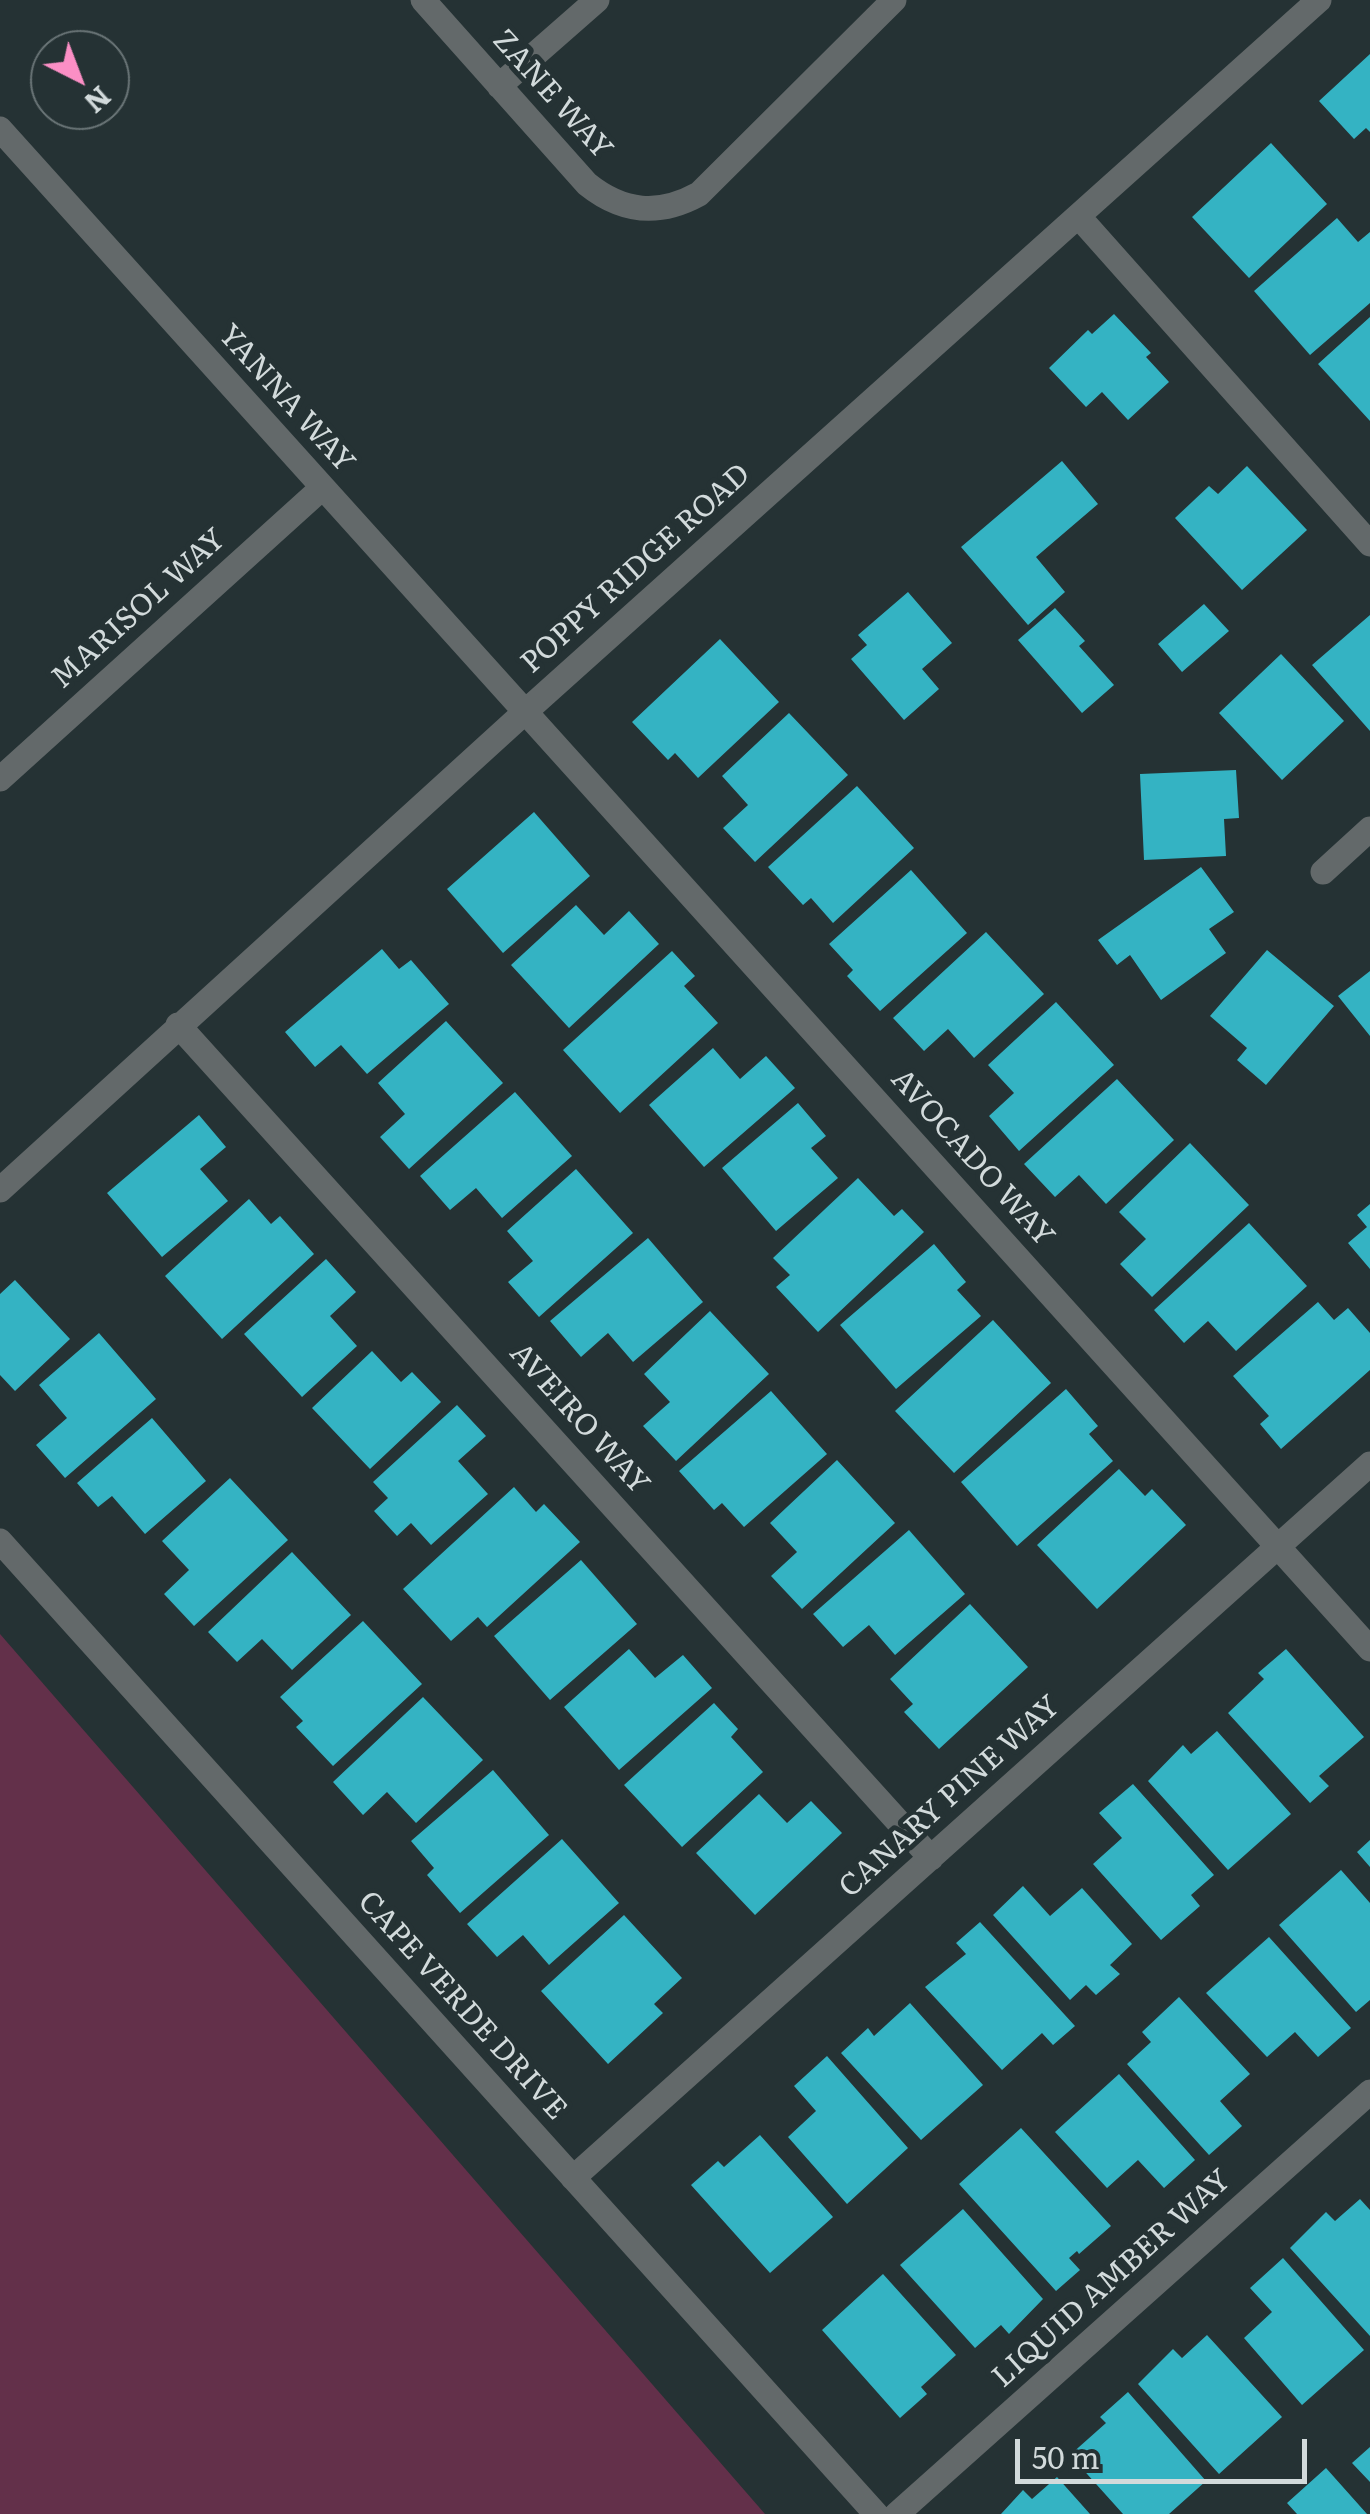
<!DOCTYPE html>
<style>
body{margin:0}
#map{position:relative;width:1370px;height:2514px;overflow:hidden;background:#253234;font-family:Literata,serif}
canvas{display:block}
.north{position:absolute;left:30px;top:30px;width:100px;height:100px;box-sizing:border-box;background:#253234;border:2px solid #6a7577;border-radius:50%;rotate:138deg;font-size:28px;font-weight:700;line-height:40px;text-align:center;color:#d2dadb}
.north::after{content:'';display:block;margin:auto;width:35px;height:45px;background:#fb8fc5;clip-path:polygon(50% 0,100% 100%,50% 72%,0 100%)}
.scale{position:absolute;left:1015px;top:2439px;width:292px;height:45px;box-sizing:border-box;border:5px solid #d2dadb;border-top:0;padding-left:12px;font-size:30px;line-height:35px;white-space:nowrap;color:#d2dadb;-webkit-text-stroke:8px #253234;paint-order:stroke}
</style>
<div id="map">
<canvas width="1370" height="2514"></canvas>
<div class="north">N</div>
<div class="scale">50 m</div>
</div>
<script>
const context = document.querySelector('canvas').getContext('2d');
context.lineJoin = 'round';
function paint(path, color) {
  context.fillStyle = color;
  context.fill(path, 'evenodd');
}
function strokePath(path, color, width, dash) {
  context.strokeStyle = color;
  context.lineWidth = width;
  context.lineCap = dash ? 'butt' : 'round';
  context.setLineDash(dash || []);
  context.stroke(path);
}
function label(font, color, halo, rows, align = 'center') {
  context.font = font + ' Literata,serif';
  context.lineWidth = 10;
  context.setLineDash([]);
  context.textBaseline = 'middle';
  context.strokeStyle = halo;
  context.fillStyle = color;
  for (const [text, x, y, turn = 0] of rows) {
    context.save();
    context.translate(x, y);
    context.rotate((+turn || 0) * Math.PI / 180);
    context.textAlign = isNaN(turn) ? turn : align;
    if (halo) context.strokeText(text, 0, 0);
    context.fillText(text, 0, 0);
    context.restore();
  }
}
const green = new Path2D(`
 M0,1634L765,2514H0Z`);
const building = new Path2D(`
 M1370,54V132L1366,128L1354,139L1319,101Z
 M1271,143L1327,204L1249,278L1192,217Z
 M1337,218L1358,242L1370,232V303L1310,355L1254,291Z
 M1114,314L1151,353L1146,357L1169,382L1128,420L1102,392L1086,407L1049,368L1088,330L1092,334Z
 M1370,317V421L1318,364Z
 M1062,461L1098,504L1036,557L1065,592L1028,625L961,547Z
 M1247,466L1307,530L1242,590L1175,518L1209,486L1218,494Z
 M908,592L952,643L922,669L939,689L904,720L851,659L867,645L858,635Z
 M1204,604L1229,631L1182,672L1158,644Z
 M1055,608L1085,641L1079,646L1114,685L1082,713L1018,640Z
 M1370,615V731L1312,665Z
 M720,639L779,702L698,778L675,753L668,760L632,722Z
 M1281,654L1344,721L1282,780L1219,713Z
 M789,713L848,775L755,862L723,828L748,805L722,776Z
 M1236,770L1239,818L1224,819L1226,856L1144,860L1140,774Z
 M857,786L914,848L833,923L811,898L803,905L768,867Z
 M534,812L590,876L503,953L447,889Z
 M1201,867L1234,912L1209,929L1226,953L1161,1000L1130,955L1117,965L1098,940Z
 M911,870L967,933L880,1011L847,976L853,970L829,944Z
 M576,905L604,935L629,911L659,944L569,1028L511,965Z
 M986,932L1044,994L974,1058L948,1029L924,1051L893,1018Z
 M382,949L399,969L411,960L449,1004L367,1074L341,1045L315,1067L285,1032Z
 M1267,950L1334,1006L1266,1085L1237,1060L1247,1048L1210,1016Z
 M672,951L695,976L684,986L718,1023L620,1113L563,1050Z
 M1370,971V1036L1338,996Z
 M1056,1002L1114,1065L1019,1151L989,1116L1014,1093L988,1065Z
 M446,1021L503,1083L409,1169L380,1137L405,1114L378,1083Z
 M713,1048L740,1079L766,1056L795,1088L704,1167L649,1105Z
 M1117,1079L1174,1140L1106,1204L1079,1175L1055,1197L1024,1164Z
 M515,1092L572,1156L502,1218L476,1188L450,1210L420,1176Z
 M798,1103L826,1136L811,1148L838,1178L776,1231L722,1168Z
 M199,1115L226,1147L200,1169L228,1201L162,1257L107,1193Z
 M1190,1143L1249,1205L1152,1297L1120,1264L1146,1239L1119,1212Z
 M576,1169L633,1233L539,1317L508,1282L533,1261L507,1231Z
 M858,1178L894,1216L902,1209L924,1232L818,1332L776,1287L790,1275L773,1258Z
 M249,1199L271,1224L280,1216L314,1254L222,1339L165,1276Z
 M1370,1204V1269L1348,1243L1367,1227L1357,1215Z
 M1249,1223L1307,1286L1236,1351L1208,1321L1184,1343L1154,1310Z
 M648,1238L703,1302L633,1362L608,1333L581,1357L550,1321Z
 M934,1244L966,1282L957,1290L981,1316L896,1389L840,1325Z
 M326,1259L356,1292L330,1316L357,1346L302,1397L244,1334Z
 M15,1280L70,1339L15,1391L0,1375V1294Z
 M1318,1302L1334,1320L1348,1308L1370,1333V1370L1281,1449L1260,1424L1269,1416L1233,1376Z
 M710,1311L769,1374L676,1461L643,1426L670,1402L644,1374Z
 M993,1320L1051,1383L954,1473L895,1411Z
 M99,1333L156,1399L65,1478L36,1445L67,1418L39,1385Z
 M372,1351L401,1382L412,1372L441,1402L370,1469L312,1408Z
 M1066,1389L1098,1426L1089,1434L1113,1461L1017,1546L961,1482Z
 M771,1391L827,1454L744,1527L722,1503L714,1510L679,1471Z
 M457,1405L486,1436L458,1461L488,1494L431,1545L411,1523L397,1536L374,1511L388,1498L373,1482Z
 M152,1418L206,1481L145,1534L112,1496L98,1507L77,1483Z
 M837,1460L895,1523L802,1609L771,1576L797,1552L770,1523Z
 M1119,1469L1145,1496L1152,1489L1186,1525L1097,1609L1037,1545Z
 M230,1478L288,1540L194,1626L164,1594L189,1570L162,1541Z
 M514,1487L536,1512L544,1504L580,1542L487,1627L478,1617L451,1641L403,1589Z
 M909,1530L965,1594L895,1655L869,1625L843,1647L813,1614Z
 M292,1552L351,1615L292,1670L262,1639L237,1662L208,1632Z
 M581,1560L637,1624L550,1700L494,1636Z
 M970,1604L1028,1667L939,1749L904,1712L913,1704L890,1679Z
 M363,1621L422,1684L333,1766L296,1727L303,1721L280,1697Z
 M629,1649L655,1678L683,1655L712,1688L619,1770L564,1707Z
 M1286,1649L1364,1737L1319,1776L1329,1786L1310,1803L1228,1713L1264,1679L1258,1673Z
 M423,1697L483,1760L416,1823L387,1792L363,1815L333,1782Z
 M714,1703L738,1729L731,1737L763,1772L682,1847L624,1785Z
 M1217,1731L1291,1814L1228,1870L1148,1781L1183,1745L1191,1754Z
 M493,1770L549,1835L460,1913L427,1875L434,1868L411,1841Z
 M1133,1784L1214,1875L1191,1895L1200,1906L1161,1940L1093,1864L1122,1838L1099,1813Z
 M759,1794L787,1823L811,1801L842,1833L755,1915L696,1853Z
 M562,1839L619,1903L549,1965L523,1935L497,1957L467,1924Z
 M1370,1840V1867L1357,1852Z
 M1341,1870L1370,1903V2000L1356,2012L1279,1925Z
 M1023,1886L1050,1916L1082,1888L1132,1944L1110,1965L1120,1974L1096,1995L1086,1985L1070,2000L993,1915Z
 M624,1915L682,1978L654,2004L663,2013L608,2064L541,1991Z
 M980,1922L1075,2026L1053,2045L1042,2033L1002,2070L925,1987L966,1954L956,1943Z
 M1269,1937L1351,2028L1318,2057L1295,2032L1267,2057L1206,1993Z
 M1179,1997L1250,2074L1220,2101L1242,2126L1209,2155L1127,2064L1151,2042L1142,2032Z
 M910,2003L983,2085L921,2140L841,2053L868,2028L874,2036Z
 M827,2056L908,2148L847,2204L788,2137L816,2111L794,2086Z
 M1119,2074L1195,2160L1164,2188L1138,2160L1107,2188L1055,2132Z
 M1021,2128L1111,2226L1079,2254L1077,2251L1069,2258L1080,2270L1056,2291L959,2184Z
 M760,2135L833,2217L770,2273L691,2185L718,2161L724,2167Z
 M1360,2199L1370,2210V2336L1290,2248L1326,2212L1335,2221Z
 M963,2209L1043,2299L1009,2334L1001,2325L975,2348L900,2265Z
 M1283,2258L1364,2350L1302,2405L1244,2338L1272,2312L1250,2288Z
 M883,2274L956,2355L921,2387L927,2394L900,2418L822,2330Z
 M1207,2335L1282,2417L1219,2474L1138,2384L1173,2349L1182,2358Z
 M1128,2392L1206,2481L1169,2514H1123L1070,2455L1106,2423L1100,2417Z
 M1370,2447V2482L1352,2463Z
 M1326,2468L1367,2514H1297L1287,2503Z
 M1057,2477L1090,2514H1001L1023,2490L1032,2499Z`);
const minor = new Path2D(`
 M423,0L587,184C623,213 659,216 699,194L894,0
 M499,86L597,0
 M0,129L1370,1649
 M1079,217L1370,544
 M0,779L322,488
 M1323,872L1370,829
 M178,1025L931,1858
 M0,1190L525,712L1319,0
 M0,1541L876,2514
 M573,2178L1370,1464
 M897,2514L1370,2092`);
const streetNames = [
 ["ZANE WAY",552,95,48],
 ["YANNA WAY",286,399,48],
 ["POPPY RIDGE ROAD",636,569,-42],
 ["MARISOL WAY",139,609,-42],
 ["AVOCADO WAY",972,1158,48],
 ["AVEIRO WAY",579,1419,48],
 ["CANARY PINE WAY",950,1797,-42],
 ["CAPE VERDE DRIVE",462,2006,48],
 ["LIQUID AMBER WAY",1112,2279,-42]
];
paint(green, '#63304a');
paint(building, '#34b3c3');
strokePath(minor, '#63696a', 25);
label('30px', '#d2dadb', '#253234', streetNames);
</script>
